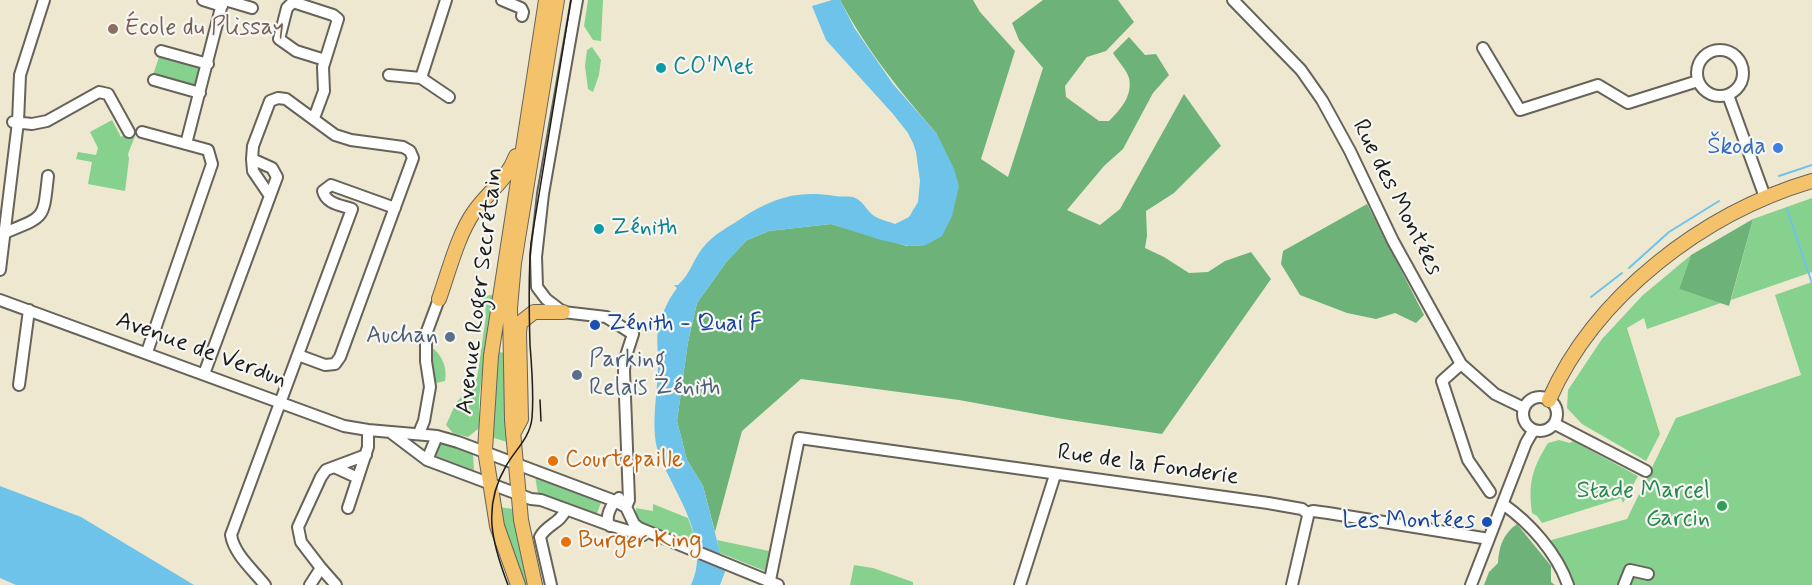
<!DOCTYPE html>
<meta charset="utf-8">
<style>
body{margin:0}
canvas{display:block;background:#eee8d0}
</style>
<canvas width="1812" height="585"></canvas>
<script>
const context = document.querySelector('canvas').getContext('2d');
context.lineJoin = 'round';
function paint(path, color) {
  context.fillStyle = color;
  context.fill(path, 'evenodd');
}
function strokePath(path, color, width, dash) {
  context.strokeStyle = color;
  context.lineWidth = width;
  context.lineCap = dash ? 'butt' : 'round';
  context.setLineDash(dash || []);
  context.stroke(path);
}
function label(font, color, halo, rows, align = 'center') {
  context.font = font + ' Mynerve,sans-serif';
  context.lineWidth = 4.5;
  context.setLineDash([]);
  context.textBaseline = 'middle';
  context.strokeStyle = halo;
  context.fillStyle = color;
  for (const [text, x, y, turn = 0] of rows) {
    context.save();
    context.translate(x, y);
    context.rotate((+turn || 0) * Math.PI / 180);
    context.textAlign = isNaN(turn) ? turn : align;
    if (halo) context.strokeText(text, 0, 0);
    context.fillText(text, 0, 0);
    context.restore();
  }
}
const green = new Path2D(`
 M588,0H603L601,41L593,40L584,26Z
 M592,47L601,60L599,75L593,92L588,89L585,66L587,50Z
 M160,54L203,66L196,89L153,75Z
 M112,120L121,137L126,134L135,136L128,154L129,159L125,191L88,184L92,162L76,159L78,152L96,155L98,148L90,132Z
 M1812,198V272L1731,300L1753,219Z
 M1691,255L1679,289L1721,303L1647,329L1644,318L1627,328L1660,434L1646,461L1582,424L1567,408L1568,390L1602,339L1643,295Z
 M1812,282V585H1573L1548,541L1627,519L1676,418L1801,375L1775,295Z
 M493,295L479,398V426L478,429L468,437L453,433L446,425L456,403L477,378L486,316L485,304L482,296Z
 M431,347C441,353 448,368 445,381L436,383L432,380Z
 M499,352L505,353L507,442L491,437Z
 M1559,440L1570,443L1573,441L1638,476L1623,503L1621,498L1542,523L1537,516L1532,513C1528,483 1532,469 1548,443Z
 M440,442L473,454L474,470L436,456Z
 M535,476L602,500L596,516L538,494Z
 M653,504L688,518L697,543L636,521V508L653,511Z
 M499,507L513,509L530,585H523L511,552Z
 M717,540L769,551L765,571L720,553Z
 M854,565L873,568L913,582V585H850Z`);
const forest = new Path2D(`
 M840,0H973L980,12L1015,51L981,159L1008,177L1043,68L1019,40L1012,23L1043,0H1118L1134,22L1106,51L1087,57L1065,86L1066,97L1099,121H1109C1120,110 1133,96 1129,78C1127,70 1117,60 1113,53L1129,37L1145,55L1156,54L1169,75L1153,93L1123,149L1104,166L1067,210L1100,225L1120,209L1184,94L1221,146L1174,193L1146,211L1147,236L1145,248L1164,257L1189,273L1208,272L1225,261L1251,252L1271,279L1162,434L1063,419L959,400L801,379L742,431L715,532L703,486L687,460L677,421L688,342L697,303L727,261L747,240L769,231L831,224L907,246L926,245L937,134C899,90 868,52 840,0Z
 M1367,204L1424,315L1416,323L1395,313L1376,319L1347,313L1300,295L1281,264L1283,251Z
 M1753,219L1729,306L1679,289L1691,255Z
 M1517,524L1551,566V582L1555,585H1484L1489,572L1498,563C1499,546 1503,534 1517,524Z`);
const water = new Path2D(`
 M832,0H840L855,29L893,84L937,134L954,169L959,186L952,216L942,236L926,245L909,246L881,240L831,224L769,231L747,240L727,261L697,303L688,342L677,421L687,460L703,486L725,572L720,585H691C712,542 676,496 660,457C649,430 658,395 658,366C659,354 656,341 658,330C662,314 667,301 677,288L674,285H678C691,274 694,256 706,244C715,234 728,227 739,220C772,198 796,190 835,196C840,197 847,196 853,197C863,200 866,210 873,215C879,220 888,221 895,224L909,217L918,202L920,181L916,152L913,143L908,133L893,114L826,40L812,6Z
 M0,486L81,517L194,585H16L0,578Z`);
const stream = new Path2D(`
 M1779,176L1812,165
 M1787,209L1812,283
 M1629,268L1669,232L1719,201
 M1591,297L1622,273`);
const minor = new Path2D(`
 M203,0L222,6
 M225,0L252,8
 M502,0L521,8L523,12L522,16
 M577,0L543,194L536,257L537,287L546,299L563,312L606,317L633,334L625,359L624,371L629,500L626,507L634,524L639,528L778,585
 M1233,0L1301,70L1322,100L1350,151L1393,241L1461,364L1495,394L1524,408
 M1483,48L1520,110L1598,85L1628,103L1698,81
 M1697 73a23 23 0 1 1 46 0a23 23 0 1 1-46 0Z
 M161,51L208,64
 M389,75L421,78L449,97
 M421,78L446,0
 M154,80L200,93
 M1728,95L1765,197
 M314,118L324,91L323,67L338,19L333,15L293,2L287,8L279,39L296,51L325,60
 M13,122L32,124L47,121L99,92L108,94L129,132
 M142,132L186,144
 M252,159L253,171L270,196
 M4,233C46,216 43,220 48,176
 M0,270L18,122L20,75L44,0
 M0,300L344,426L368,430L437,436L458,442L615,501L626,507
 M147,352L212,164L208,150L186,144L223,0
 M1461,364L1442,381L1468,460L1490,492
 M204,374L277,177L272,168L252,159L253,146L270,101L278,98L286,99L335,135L351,140L403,147L410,151L413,158L340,357L335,364L325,365L298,355
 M19,385L29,310
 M1523 414a17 17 0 1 1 34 0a17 17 0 1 1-34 0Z
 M1555,424L1646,471
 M390,432L427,460L531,499L541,500L612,526L643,535
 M419,433L424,421L430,387L426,361V334L439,299
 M427,460L437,436
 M334,467L358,478
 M1503,504C1530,523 1557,553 1568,585
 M348,508L368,447V430
 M610,526C604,518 611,504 619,498
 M321,568L336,585
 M265,585C253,570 234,554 231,535L352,209C341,205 326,204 323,191L331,185L395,208
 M310,585L321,568L301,542L298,527L321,477L326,470L366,455
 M551,585L540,537C547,524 560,524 566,509
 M769,585L799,438L1268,503L1302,509L1307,513L1313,511L1328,513L1489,539
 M1020,585L1055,475
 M1292,585L1308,516L1307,513
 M1471,585L1526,443L1533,431
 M1624,585L1630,570L1648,574`);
const major = new Path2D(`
 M439,299C448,274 458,234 474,212C488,192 507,180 516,156
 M1549,400C1595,295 1704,213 1812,181
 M513,434L521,419L519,333L520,323L534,312H563
 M518,585L497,526L485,450L491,356L546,0
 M535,585L521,520L512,420L510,308L514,263L557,0`);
const tram = new Path2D(`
 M540,400L541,421
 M508,585C492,543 482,507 506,466C515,450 530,438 532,418C534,394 532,369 530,345C529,311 528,277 531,243L571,0`);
const markers = [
 [113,29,6,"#8d6e63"],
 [661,68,6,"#0f9aa8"],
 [1778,148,6,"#3f7fe0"],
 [599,229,6,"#0f9aa8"],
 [595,325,6,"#1a4fb4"],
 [450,337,6,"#5c6f8a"],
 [577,375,6,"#5c6f8a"],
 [553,461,6,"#e8710a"],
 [1722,506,6,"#2e9e5b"],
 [1487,522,6,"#1a4fb4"],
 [566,542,6,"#e8710a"]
];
const educationNames = [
 ["École du Plissay",125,29]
];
const cultureNames = [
 ["CO'Met",673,68],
 ["Zénith",611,229]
];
const shopNames = [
 ["Škoda",1766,148]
];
const streetNames = [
 ["Rue des Montées",1396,198,63],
 ["Avenue Roger Secrétain",481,291,-83],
 ["Avenue de Verdun",201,351,20],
 ["Rue de la Fonderie",1148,466,8]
];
const transitNames = [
 ["Zénith - Quai F",607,325],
 ["Les Montées",1475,522,"right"]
];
const serviceNames = [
 ["Auchan",438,337],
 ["Parking",589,361,"left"],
 ["Relais Zénith",589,389,"left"]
];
const foodNames = [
 ["Courtepaille",565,461],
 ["Burger King",578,542]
];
const leisureNames = [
 ["Stade Marcel",1710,492],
 ["Garcin",1710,520]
];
paint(green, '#87d18e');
paint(forest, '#6db379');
paint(water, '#6dc3ea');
strokePath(stream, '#6dc3ea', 2);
strokePath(minor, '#66635b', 14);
strokePath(major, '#66635b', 16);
strokePath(minor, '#fff', 10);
strokePath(major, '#f3c26a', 14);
strokePath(tram, '#1c1c1c', 1.5);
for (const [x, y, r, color] of markers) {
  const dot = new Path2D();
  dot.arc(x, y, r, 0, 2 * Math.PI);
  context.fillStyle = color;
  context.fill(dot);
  strokePath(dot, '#f6f6f2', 2);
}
label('24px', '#785e54', '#f6f6f2', educationNames, 'left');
label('24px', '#0d838f', '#f6f6f2', cultureNames, 'left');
label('24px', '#366cbe', '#f6f6f2', shopNames, 'right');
label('24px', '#1c1c1c', '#f6f6f2', streetNames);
label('24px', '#164399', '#f6f6f2', transitNames, 'left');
label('24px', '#4e5e75', '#f6f6f2', serviceNames, 'right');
label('24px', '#c56008', '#f6f6f2', foodNames, 'left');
label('24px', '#27864d', '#f6f6f2', leisureNames, 'right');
</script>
